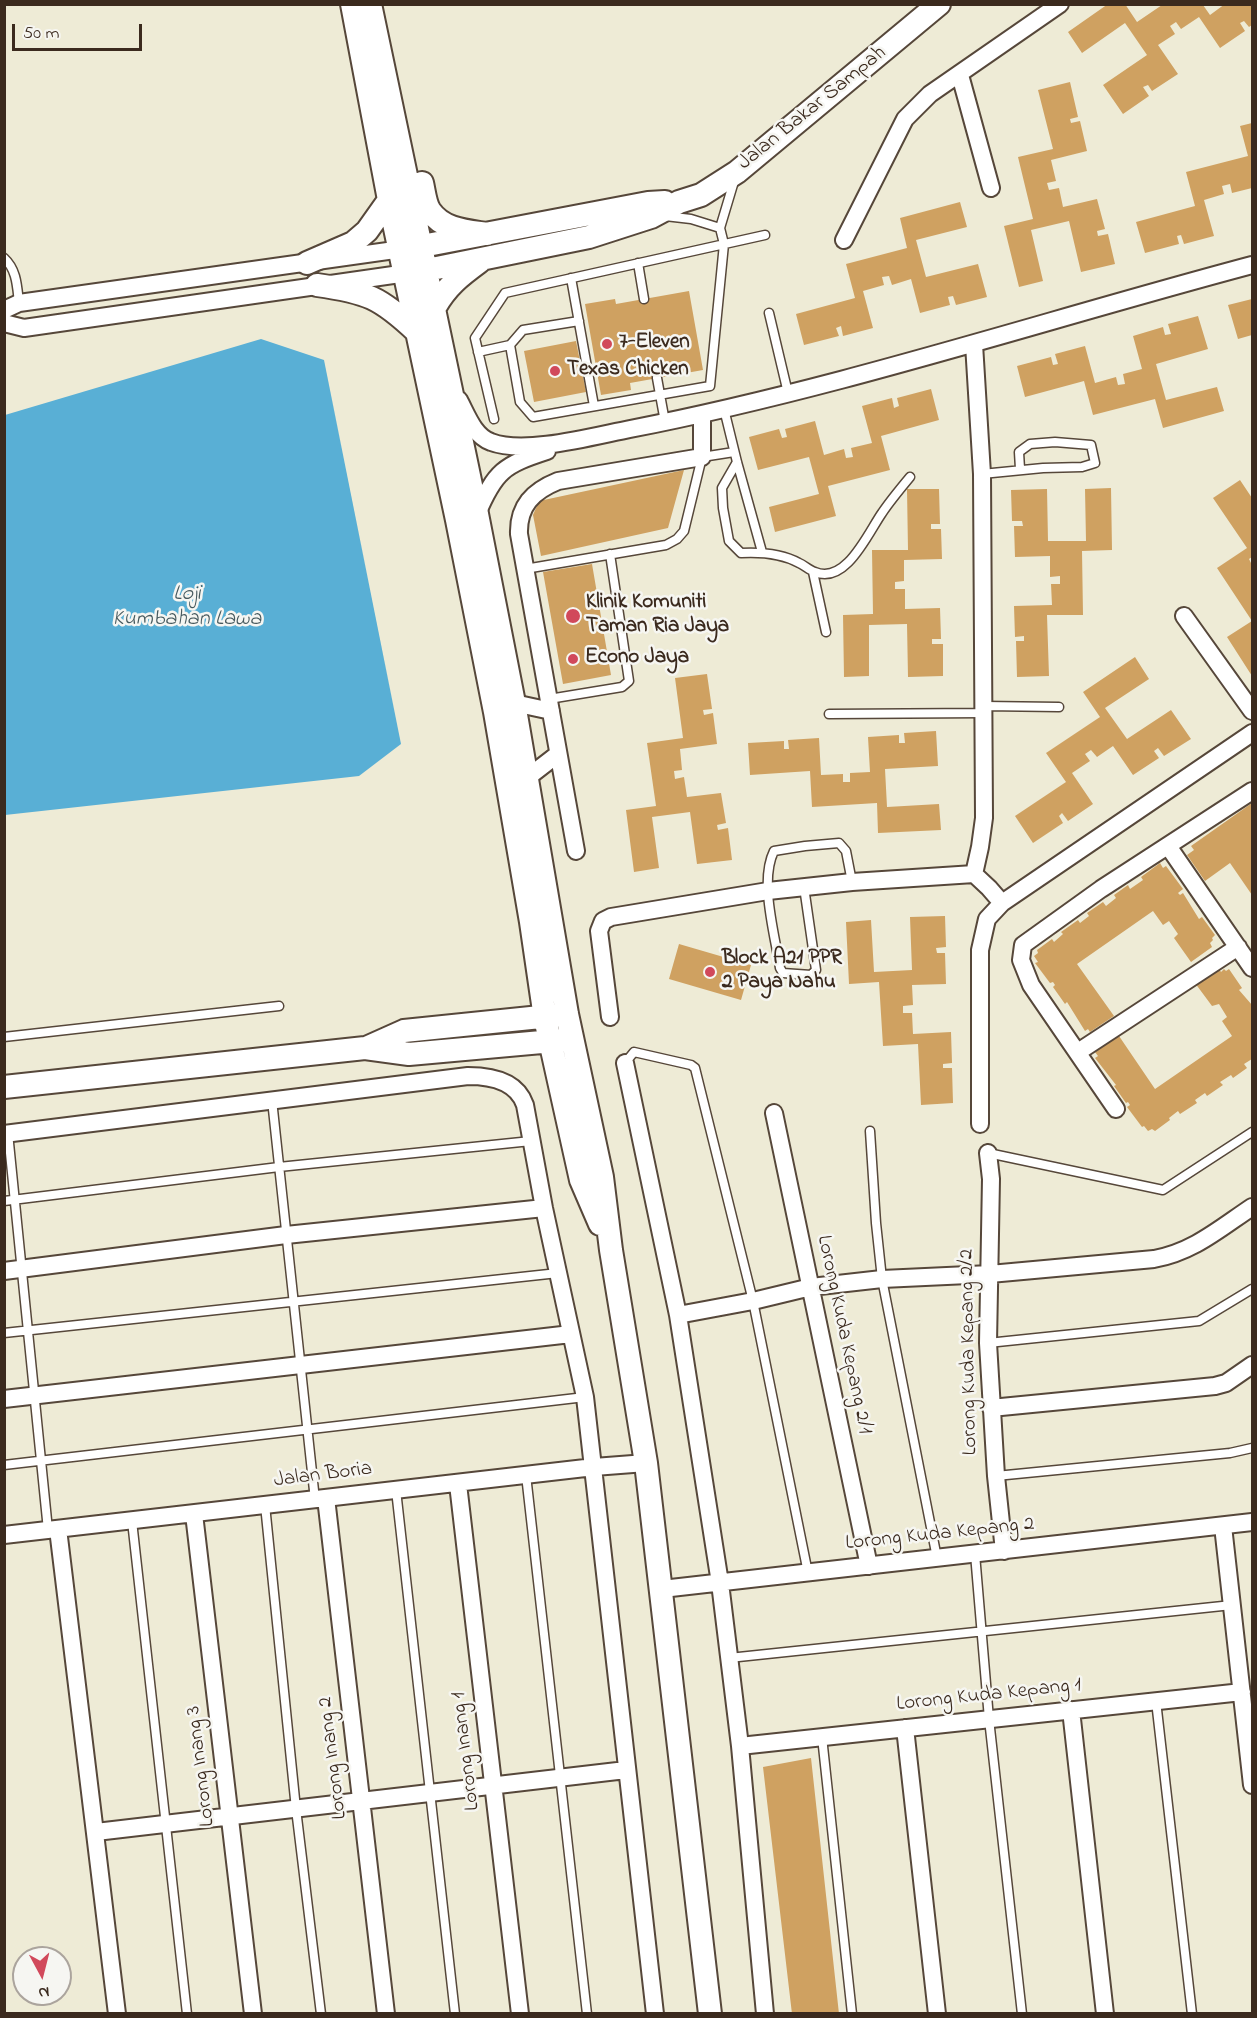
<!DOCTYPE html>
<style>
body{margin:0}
#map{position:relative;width:1257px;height:2018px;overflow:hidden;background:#eeebd6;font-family:"Indie Flower",sans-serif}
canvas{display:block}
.frame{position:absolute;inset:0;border:6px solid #3b2a1e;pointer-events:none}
.north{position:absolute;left:12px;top:1946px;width:60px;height:60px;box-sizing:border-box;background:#f6f6f2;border:2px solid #aba49d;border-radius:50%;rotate:173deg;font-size:16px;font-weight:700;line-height:24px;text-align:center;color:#3b2a1e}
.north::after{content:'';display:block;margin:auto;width:21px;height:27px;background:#d1495b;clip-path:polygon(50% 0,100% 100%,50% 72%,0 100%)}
.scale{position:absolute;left:12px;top:24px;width:130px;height:27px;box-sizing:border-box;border:3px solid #3b2a1e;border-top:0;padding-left:8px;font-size:18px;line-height:21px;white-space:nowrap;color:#3b2a1e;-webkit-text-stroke:4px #f6f6f2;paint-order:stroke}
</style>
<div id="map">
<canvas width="1257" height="2018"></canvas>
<div class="frame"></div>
<div class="north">N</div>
<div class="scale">50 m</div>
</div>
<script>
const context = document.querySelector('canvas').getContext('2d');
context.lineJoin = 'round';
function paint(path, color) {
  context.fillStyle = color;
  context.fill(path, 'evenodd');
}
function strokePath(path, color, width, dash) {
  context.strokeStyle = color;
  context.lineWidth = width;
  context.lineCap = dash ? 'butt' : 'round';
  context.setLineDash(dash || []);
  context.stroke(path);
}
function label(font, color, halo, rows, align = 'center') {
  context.font = font + ' "Indie Flower",sans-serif';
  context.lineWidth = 5;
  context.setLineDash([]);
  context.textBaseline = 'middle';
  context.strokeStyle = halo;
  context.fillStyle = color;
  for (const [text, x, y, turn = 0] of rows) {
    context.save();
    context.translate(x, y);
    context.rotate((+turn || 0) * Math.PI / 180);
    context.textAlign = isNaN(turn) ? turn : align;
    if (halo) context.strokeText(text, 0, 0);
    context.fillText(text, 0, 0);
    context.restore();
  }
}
const water = new Path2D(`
 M261,339L324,360L401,744L359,776L5,815V415Z`);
const building = new Path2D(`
 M1108,4H1125L1137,22L1162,5H1203L1210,15L1225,4H1252V25L1249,27L1244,21L1240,23L1245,31L1220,48L1199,17L1181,29L1176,22L1170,26L1175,34L1158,45L1178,74L1152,91L1148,85L1143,87L1149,96L1123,114L1103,85L1147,55L1125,23L1082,53L1068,32Z
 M1070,82L1078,117L1070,119L1071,123L1080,121L1087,151L1051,160L1056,181L1047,183L1049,190L1059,188L1063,207L1097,199L1105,229L1097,231L1098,236L1108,234L1115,264L1081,272L1069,221L1031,230L1043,281L1019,287L1004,226L1033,219L1018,157L1053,149L1038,90Z
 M1252,123V188L1232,193L1230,184L1222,186L1224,194L1204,200L1214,236L1184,244L1181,235L1177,236L1179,244L1145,253L1136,222L1195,206L1186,172L1248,156L1240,126Z
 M960,202L967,227L916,240L926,277L978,264L987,297L956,305L953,296L948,297L950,305L920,313L911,279L892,285L889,276L882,277L884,285L863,291L873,328L843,336L841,326L836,328L839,336L804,345L796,314L855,298L846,264L907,248L900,218Z
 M689,291L703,370L630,383L631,390L601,395L585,304L615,299L616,304Z
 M1252,299V335L1238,339L1228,305Z
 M1198,316L1208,349L1156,364L1166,400L1217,387L1224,411L1163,428L1155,399L1093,415L1084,381L1025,397L1017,366L1051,357L1053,365L1058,364L1055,354L1085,346L1095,383L1116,377L1118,385L1125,384L1123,374L1142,369L1133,336L1163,327L1165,335L1171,334L1168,324Z
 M576,341L586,392L534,402L524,351Z
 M931,389L939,420L881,436L890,470L828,486L836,516L775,532L769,507L819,494L809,457L758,470L749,437L779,429L782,438L787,437L785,429L815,421L824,455L844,449L846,458L853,457L851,448L872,443L862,406L892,398L894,408L899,406L897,398Z
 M684,470L668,528L541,556L533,515L539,501Z
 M1240,480L1252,498V557L1249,559L1252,565V621L1217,568L1247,548L1213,498Z
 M1111,488L1112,550L1082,551L1083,615H1047L1049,676L1017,677L1016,641H1024V636L1015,637L1014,606L1052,605L1051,584H1060V576L1050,577V556L1015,557L1014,526H1023L1022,521H1012L1011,490L1047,489L1048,541H1086L1085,489Z
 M907,489H939L940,524H931V529H941L942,559L904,560V581L895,582V589H905V609L940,608L941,639H932V644H943V676L908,677L907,624L869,625V676L844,677L843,615L873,614L872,550H908Z
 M592,564L611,675L563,684L543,572Z
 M1252,621V676L1227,637Z
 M1135,657L1149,679L1105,708L1127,739L1171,710L1191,739L1164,756L1158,748L1154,751L1159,758L1133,775L1113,746L1097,757L1091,750L1085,754L1090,761L1072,773L1093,804L1068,821L1062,813L1059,816L1063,823L1033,843L1015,816L1066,782L1046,753L1100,717L1083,692Z
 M707,674L712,709L703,710L704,715L713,713L717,744L680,749L682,770L674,771L675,779L684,777L687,797L721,793L726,823L717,825L718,830L728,828L732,860L697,864L690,812L652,817L659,868L634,872L626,810L656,806L647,743L683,738L675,678Z
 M936,731L938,766L885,769L887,807L939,804L941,830L878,833L877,803L812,807L810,771L750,775L748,743L784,741V749H789L788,740L819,738L821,775L843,774V782H850V773L870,772L868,737L899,735V743H905L904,733Z
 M1252,803V895L1230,863L1205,881L1187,855L1194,850L1191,846Z
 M1160,863L1163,868L1166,866L1183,889L1178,893L1180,895L1183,893L1199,919L1202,917L1215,935L1212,938L1213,940L1210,943L1212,947L1191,962L1174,938L1178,934L1169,921L1163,925L1153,911L1077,964L1114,1016L1090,1032L1088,1029L1085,1031L1067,1002L1065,1004L1053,987L1055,985L1053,982L1050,983L1035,963L1038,962L1034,956L1038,953L1037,950L1052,939L1054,942L1063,934L1061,932L1078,920L1080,923L1089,916L1087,913L1103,902L1106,906L1116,898L1114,895L1128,885L1130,889L1143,880L1141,877Z
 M945,916L946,947L936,948L937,953H945L946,984L912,985L913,1005L903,1006V1013H912L913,1034L951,1032L952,1063L943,1064V1068H952L953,1103L921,1105L918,1044L883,1046L879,982L849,984L846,922L871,920L874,972L912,970L910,917Z
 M679,944L751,965L741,1000L669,979Z
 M1218,967L1221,972L1224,969L1226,971L1229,969L1242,988L1239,990L1252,1005V1059L1244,1064L1247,1068L1233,1078L1231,1075L1220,1082L1223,1085L1207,1096L1205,1093L1195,1100L1197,1103L1180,1114L1178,1111L1169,1118L1170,1120L1155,1131L1152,1129L1148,1131L1144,1126L1142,1127L1127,1107L1130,1105L1128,1102L1126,1103L1114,1086L1116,1085L1095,1058L1098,1056L1095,1052L1119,1036L1155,1089L1232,1036L1222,1021L1227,1017L1219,1004L1212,1006L1195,983Z
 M811,1758L839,2014H792L763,1767Z`);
const lane = new Path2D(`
 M665,216L691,219L720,228
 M4,258C17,270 17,286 19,303
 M638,263L644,299
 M571,278L594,406
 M769,313L788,393
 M510,345L520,402L533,417L710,386L724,244L720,228L735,178
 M478,352L510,345L523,330L579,321
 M657,378L665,422
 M724,409L737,462L762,552
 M494,419L475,338L505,293L765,235
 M737,462L722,488L723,508L729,541L741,553C760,552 781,553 799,563C804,565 809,570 815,572C846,585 868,533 882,513C890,501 900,489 910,477
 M982,474L1043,468L1082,467L1095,463L1091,445L1055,442L1030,444L1019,452L1020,469
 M525,569L666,545L677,539L684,531L702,457L734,452
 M813,572L826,632
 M549,699L622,687L629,681L610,554
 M984,706L1059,707
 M829,714L984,713
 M804,887L816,970L811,975L783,973L780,968C775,935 759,881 774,851L805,846L839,843L846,851L852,882
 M4,1037L279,1006
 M625,1063L634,1052L691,1065L695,1068L753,1301L808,1573
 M272,1100L315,1500
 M870,1131L876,1223L882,1279L937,1558
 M8,1133L48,1530
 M988,1153L1163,1190L1252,1132
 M4,1201L279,1167L531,1141
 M4,1333L558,1273
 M988,1343L1199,1321L1252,1289
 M4,1465L585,1397
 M526,1475L587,2014
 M996,1476L1230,1453L1252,1448
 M396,1490L455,2014
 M265,1505L296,1809L321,2014
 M132,1521L187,2014
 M975,1554L989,1719L1022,2014
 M729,1658L1232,1605
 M1156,1701L1192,2014
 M822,1737L852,2014`);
const street = new Path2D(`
 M960,75L991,188
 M844,240L905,119L930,94L1060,4
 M4,310L19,303L409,248
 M4,323L24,328L414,272
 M459,400C467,415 474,436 491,442C525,455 594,436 630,429C840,388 1045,320 1252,265
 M477,514C495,471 504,465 547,451
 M1184,616L1252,711
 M514,703L551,711
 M527,778L558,754
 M1168,846L1252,968
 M576,851L519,534C518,506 533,491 558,481L702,457V414
 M974,874L980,847L984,818L982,474L974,344
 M610,1017L599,931L603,921L611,917L768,891L852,882L974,874L989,888L1002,903
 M1078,1052L1238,947
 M625,1063L678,1315L720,1583L740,1746L765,2014
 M1116,1109L1031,985L1021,960L1023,945L1101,889L1252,791
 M774,1113L869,1566
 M980,1124V950L987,919L1002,903L1252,733
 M4,1134L468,1076C492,1076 517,1081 525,1105L544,1208L585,1397L655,2014
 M988,1153L991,1179L988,1343L996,1476L1004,1551
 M4,1271L286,1235L544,1208
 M678,1315L753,1301L811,1287L882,1279L990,1274L1154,1259C1193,1252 1219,1229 1252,1207
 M4,1399L571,1334
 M991,1408L1215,1386L1226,1383L1252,1365
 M458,1484L520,2014
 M326,1498L386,2014
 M194,1514L253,2014
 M1223,1526L1252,1785
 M58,1529L117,2014
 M4,1535L594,1467L646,1463
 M662,1589L1252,1522
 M1071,1710L1105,2014
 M905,1728L937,2014
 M740,1746L1242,1692
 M96,1832L626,1770`);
const secondary = new Path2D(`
 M352,4L389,200L457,520L495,712L531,922L545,1018L581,1180L600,1224
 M370,4L477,514L514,703L567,1014L602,1177L611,1250L646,1463L710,2014
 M422,183C424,191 425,204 430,211C443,230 467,231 487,234
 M422,246L648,203L665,202
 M307,263L353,243L367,231L389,200
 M427,270L589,237L651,217L679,202L701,195L737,172L939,4
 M317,285C367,292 380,297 417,332
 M435,307C447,286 460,276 479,262
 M366,1048L404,1031L560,1015
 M4,1087L365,1048L409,1054L564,1040`);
const markers = [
 [607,344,6,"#d1495b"],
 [555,371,6,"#d1495b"],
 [573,616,8,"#d1495b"],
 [573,659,6,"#d1495b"],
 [710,972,6,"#d1495b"]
];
const streetNames = [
 ["Jalan Bakar Sampah",813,109,-39],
 ["Lorong Kuda Kepang 2/1",843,1335,78],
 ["Lorong Kuda Kepang 2/2",970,1352,-91],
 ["Jalan Boria",323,1476,-7],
 ["Lorong Kuda Kepang 2",940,1535,-6],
 ["Lorong Kuda Kepang 1",989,1696,-6],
 ["Lorong Inang 1",467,1751,-97],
 ["Lorong Inang 2",334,1758,-97],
 ["Lorong Inang 3",202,1766,-97]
];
const poiNames = [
 ["7-Eleven",619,344],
 ["Texas Chicken",567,371],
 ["Klinik Komuniti",586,604],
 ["Taman Ria Jaya",586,628],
 ["Econo Jaya",585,659],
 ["Block A21 PPR",722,960],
 ["2 Paya Nahu",722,984]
];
const waterNames = [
 ["Loji",187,595],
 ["Kumbahan Lawa",187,620]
];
paint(water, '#59afd5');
paint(building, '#cfa161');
strokePath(lane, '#56473a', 11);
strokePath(street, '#56473a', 20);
strokePath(secondary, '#56473a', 26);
strokePath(lane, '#fff', 8);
strokePath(street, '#fff', 16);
strokePath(secondary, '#fff', 22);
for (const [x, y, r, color] of markers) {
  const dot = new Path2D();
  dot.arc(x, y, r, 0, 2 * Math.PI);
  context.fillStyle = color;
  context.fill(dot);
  strokePath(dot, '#f6f6f2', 2);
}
label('21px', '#3b2a1e', '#f6f6f2', streetNames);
label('bold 21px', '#3b2a1e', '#f6f6f2', poiNames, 'left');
label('italic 22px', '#46595e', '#f6f6f2', waterNames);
</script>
